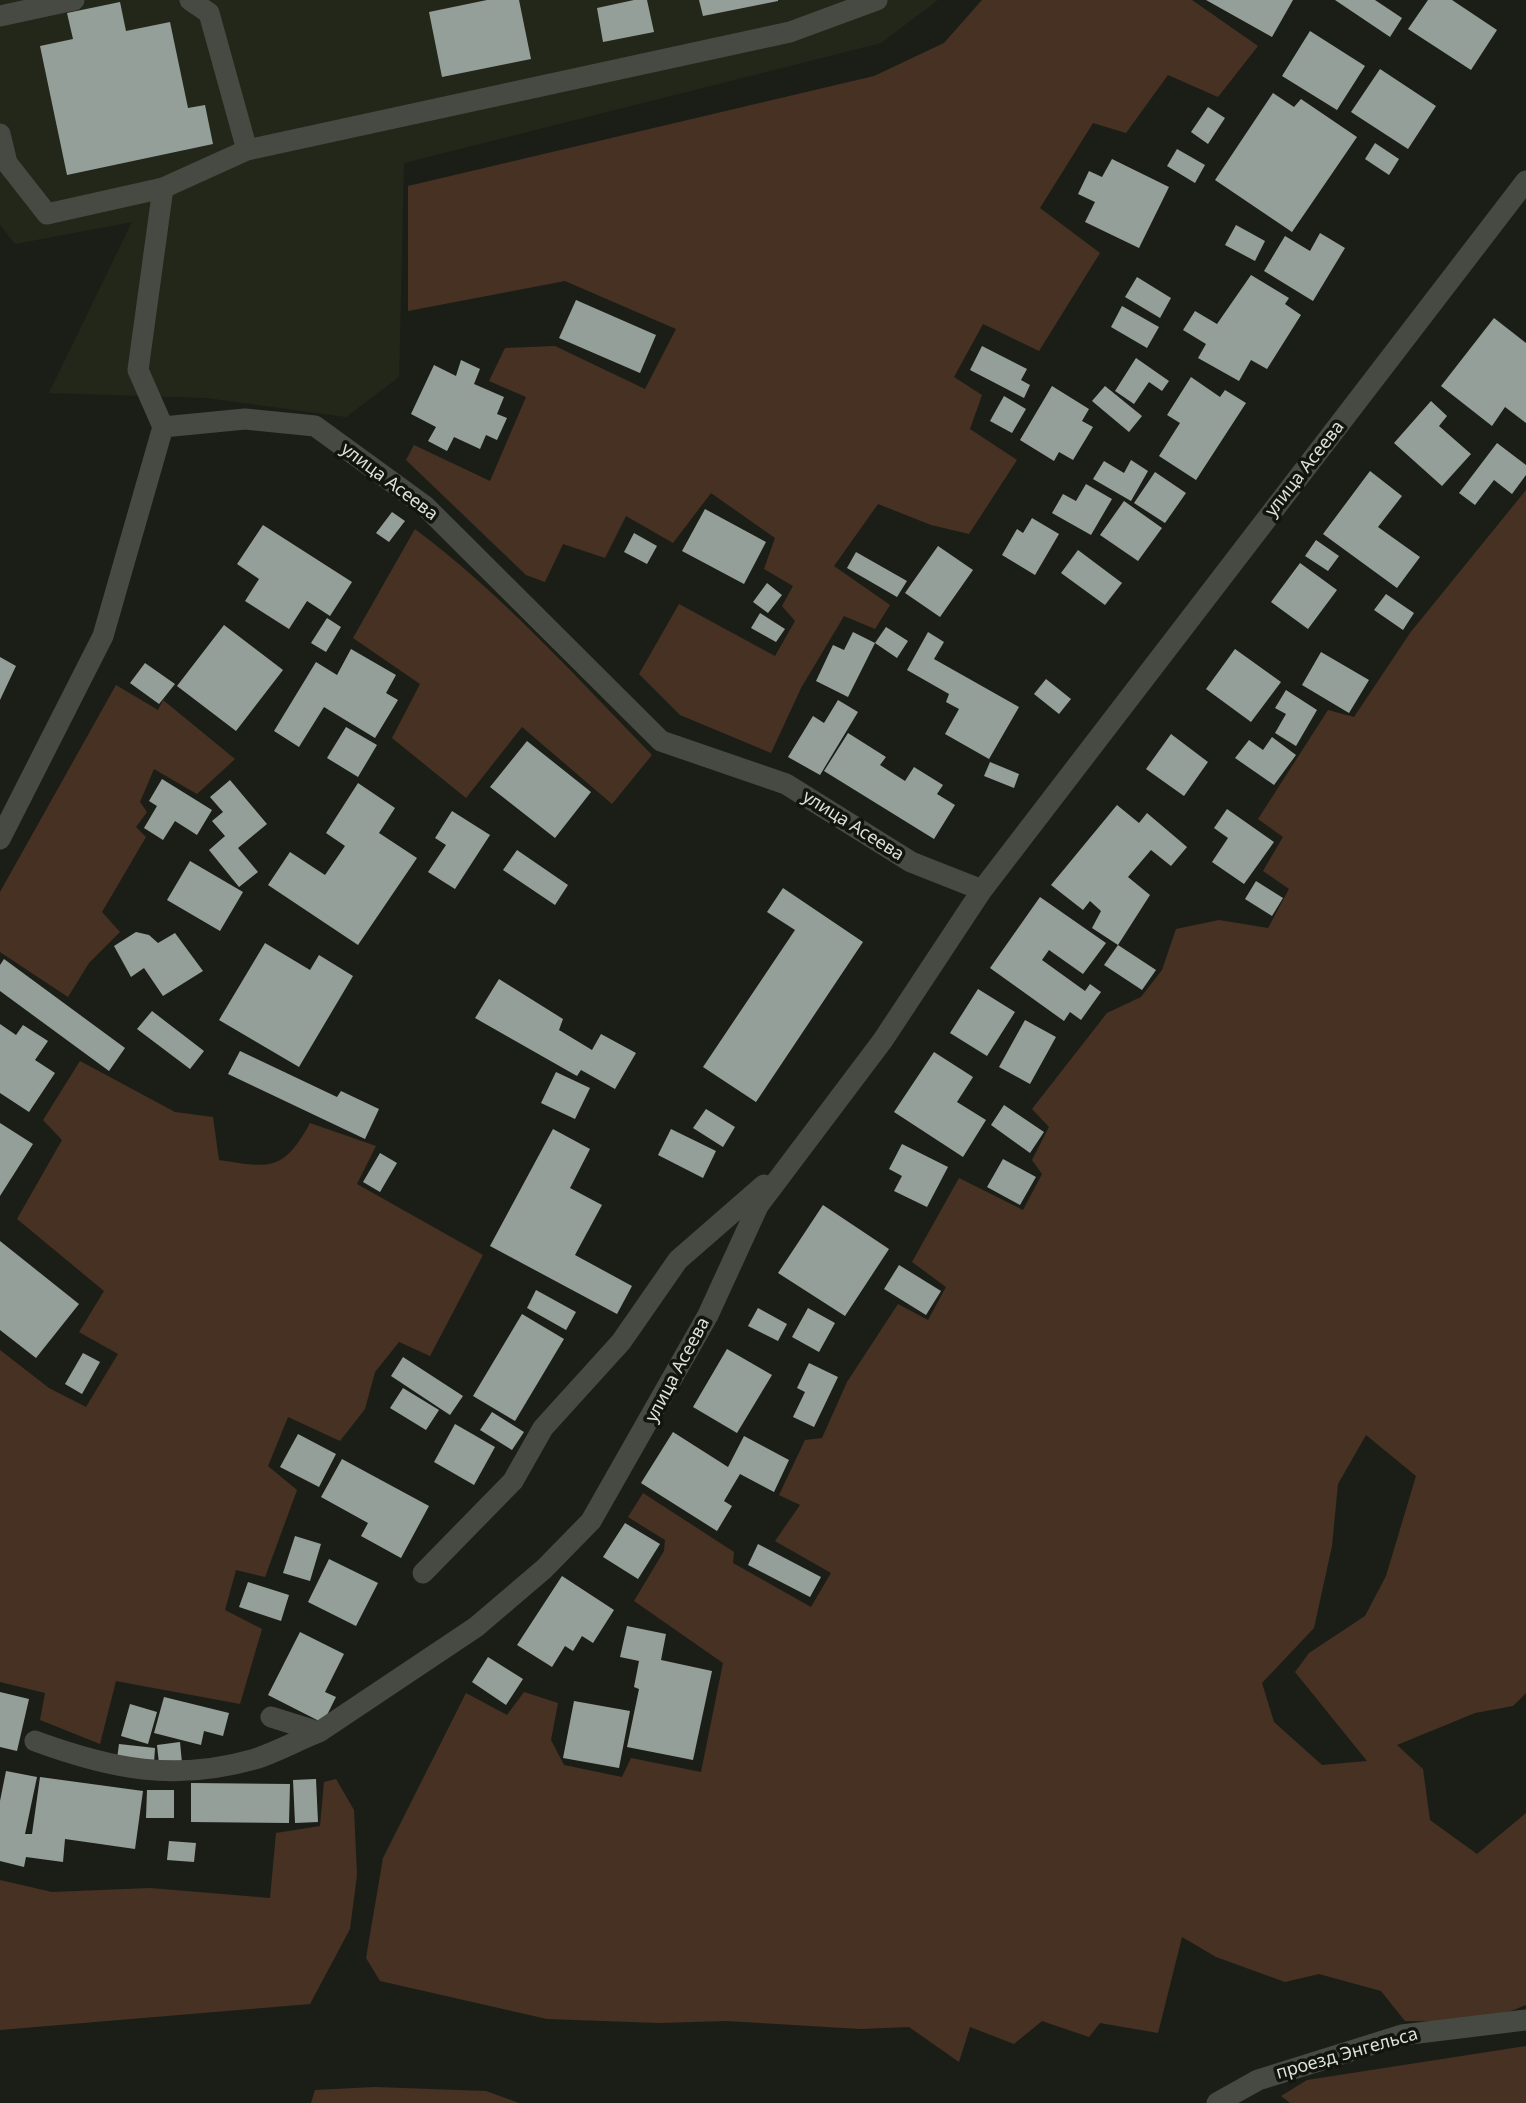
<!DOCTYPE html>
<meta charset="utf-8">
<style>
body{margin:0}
canvas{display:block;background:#1b1e17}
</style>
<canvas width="1526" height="2103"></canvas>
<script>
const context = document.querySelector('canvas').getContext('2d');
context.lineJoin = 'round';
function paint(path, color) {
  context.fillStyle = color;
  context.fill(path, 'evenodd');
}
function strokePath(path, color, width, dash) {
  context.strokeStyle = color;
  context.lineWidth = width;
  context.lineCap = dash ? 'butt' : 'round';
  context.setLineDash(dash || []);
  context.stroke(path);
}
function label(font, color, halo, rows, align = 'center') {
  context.font = font + ' "Noto Sans",sans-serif';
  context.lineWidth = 7;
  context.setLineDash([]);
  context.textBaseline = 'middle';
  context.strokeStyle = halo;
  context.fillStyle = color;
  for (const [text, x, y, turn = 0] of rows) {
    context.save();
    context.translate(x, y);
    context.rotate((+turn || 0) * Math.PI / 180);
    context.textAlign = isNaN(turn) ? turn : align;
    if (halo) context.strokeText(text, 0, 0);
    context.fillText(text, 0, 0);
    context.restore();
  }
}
const built = new Path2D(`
 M0,0H938L881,43L404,163L399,377L346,417L207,398L49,393L132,222L15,244L0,225Z`);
const green = new Path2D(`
 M982,0H1192L1258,46L1218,97L1168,75L1126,133L1093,123L1040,208L1100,253L1039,351L983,324L954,377L982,395L970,429L1017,460L969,534L931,525L878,504L834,566L890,605L875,629L844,616L801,688L771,753L680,715L639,674L679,604L775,656L795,621L782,606L793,586L764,569L775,538L711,493L673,543L626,516L605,558L563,544L545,582L526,575L406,460L414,445L490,481L526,397L489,381L505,348L555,346L645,389L676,329L565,281L408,311V186L874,76L944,43Z
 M1526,490V1693L1513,1706L1475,1713L1397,1745L1423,1769L1430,1820L1477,1854L1526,1813V2005L1483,2022L1405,2021L1381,1991L1319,1974L1285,1982L1216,1957L1182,1937L1158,2033L1100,2023L1089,2037L1042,2021L1014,2044L970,2027L959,2062L909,2027L860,2029L727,2021L659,2023L547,2019L380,1981L366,1958L383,1858L466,1693L507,1715L524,1692L558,1703L551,1740L564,1765L622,1777L631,1758L701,1772L723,1663L634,1601L664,1551L665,1540L628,1517L643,1493L734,1552L733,1563L811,1607L831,1573L775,1541L800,1505L779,1495L805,1440L822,1438L847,1382L898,1304L928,1320L946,1287L912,1262L959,1178L1023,1210L1042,1174L1032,1160L1049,1127L1032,1109L1107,1013L1141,997L1162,970L1176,929L1219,920L1268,928L1289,889L1263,871L1283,837L1258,819L1328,710L1354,717L1410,633ZM1366,1435L1416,1476L1386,1576L1365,1616L1309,1653L1295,1672L1367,1761L1322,1765L1274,1722L1262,1683L1314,1628L1332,1546L1338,1484Z
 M415,529C502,594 576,677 652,755L612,804L522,727L466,798L392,738L420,684L353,638Z
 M116,685L158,710L163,700L235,759L197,794L154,769L140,802L147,812L136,827L146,837L102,912L120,932L89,963L68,997L0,952V892Z
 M80,1061L175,1112L213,1117L219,1160C270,1168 283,1172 310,1123L376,1146L357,1184L483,1255L430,1356L399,1342L375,1372L365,1409L340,1441L288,1417L268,1466L297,1490L265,1577L236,1570L225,1610L262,1629L240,1704L116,1681L100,1744L40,1720L45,1693L0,1682V1350L49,1388L86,1407L118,1354L79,1332L104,1291L17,1219L62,1140L43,1120Z
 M336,1779L354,1810L357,1875L350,1929L310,2004L0,2030V1880L52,1892L150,1888L270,1898L276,1833L320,1826L324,1782Z
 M1526,2046V2103H1290L1281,2096L1307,2080Z
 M375,2087L486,2091L519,2103H311L315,2090Z`);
const building = new Path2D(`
 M487,0H519L531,59L442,77L429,12Z
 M634,0H647L654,32L603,42L597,8Z
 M699,0H778V1L703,16Z
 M1206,0H1293L1272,37Z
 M1335,0H1375L1402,18L1390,37Z
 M1428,0H1452L1497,30L1471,70L1408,29Z
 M120,2L126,31L170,22L188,108L205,105L213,144L67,175L40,46L73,39L67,13Z
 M1310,31L1365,66L1337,110L1282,76Z
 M1380,69L1436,106L1408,149L1351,112Z
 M1273,93L1294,107L1301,99L1357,137L1292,232L1215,180Z
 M1208,107L1225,118L1208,144L1191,132Z
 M1375,143L1399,159L1389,175L1365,159Z
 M1177,149L1205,165L1195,183L1167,166Z
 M1112,159L1169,187L1139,248L1085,222L1095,202L1078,194L1089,171L1102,177Z
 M1236,225L1265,241L1255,261L1225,245Z
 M1320,233L1345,248L1313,301L1264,271L1285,236L1310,251Z
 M1251,275L1289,298L1285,304L1301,315L1267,369L1251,360L1239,381L1198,358L1206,344L1183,330L1195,311L1217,324Z
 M1137,277L1171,298L1160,318L1125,297Z
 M576,300L656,335L640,373L559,338Z
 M1122,306L1159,327L1147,348L1111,327Z
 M1494,318L1526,343V423L1505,407L1492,426L1441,386Z
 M982,346L1027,369L1021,380L1030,385L1024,398L970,370Z
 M1136,358L1169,381L1162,391L1149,382L1134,404L1115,391Z
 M461,360L480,369L474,384L504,397L497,414L507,418L497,440L486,435L480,449L454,437L447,451L428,441L436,427L411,414L434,365L456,376Z
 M1191,377L1220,397L1225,390L1246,403L1196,480L1159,456L1180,423L1167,415Z
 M1052,386L1089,409L1082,421L1093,427L1073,460L1059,452L1054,461L1020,440Z
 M1105,386L1142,416L1129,432L1092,401Z
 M1004,396L1026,409L1012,433L990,421Z
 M1431,401L1447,416L1439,426L1471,454L1442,486L1394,443Z
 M1497,443L1526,465V475L1512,494L1494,480L1475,505L1459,493Z
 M1131,460L1148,471L1131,501L1093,479L1104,461L1124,473Z
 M1370,471L1402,496L1378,527L1420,557L1397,588L1323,534Z
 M1155,472L1186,493L1165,523L1134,503Z
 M1086,484L1112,499L1091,535L1052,513L1063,494L1076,501Z
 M1124,501L1162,528L1138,561L1100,535Z
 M705,509L766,542L744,584L682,551Z
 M392,512L405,521L389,542L376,533Z
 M1032,518L1059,534L1035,575L1002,555L1017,529L1023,533Z
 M263,525L352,582L330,616L307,601L289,629L245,601L259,579L237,564Z
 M634,533L657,546L647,564L624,552Z
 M1316,540L1339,556L1328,571L1305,556Z
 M938,546L973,570L940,617L905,593Z
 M1078,550L1122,583L1105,605L1061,573Z
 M856,552L907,581L897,597L847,568Z
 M1300,563L1337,590L1308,629L1271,602Z
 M767,583L782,595L768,613L753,602Z
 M1386,594L1414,613L1403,630L1374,610Z
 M760,613L785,629L776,642L751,628Z
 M327,618L341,627L326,652L311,643Z
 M224,625L283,670L236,731L177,686Z
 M886,627L908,641L897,658L875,643L848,697L816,681L833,645L844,650L853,632L875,643Z
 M928,632L944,642L934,659L1019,707L989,759L945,734L959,709L946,702L949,694L907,670Z
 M351,649L396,675L386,693L398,700L375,738L324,707L299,747L274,731L316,662L337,675Z
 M1235,649L1281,682L1251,722L1206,689Z
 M1321,652L1369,680L1349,713L1302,685Z
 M0,657L16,666L0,700Z
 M145,663L175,684L159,704L130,683Z
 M1046,679L1071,699L1059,714L1034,694Z
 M1286,690L1317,710L1296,746L1275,733L1286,714L1275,708Z
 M838,700L858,712L820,775L788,757L813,716L824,723Z
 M346,727L377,745L358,777L327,758Z
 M848,733L886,757L880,765L905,781L914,767L943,785L937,794L955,805L934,839L824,771Z
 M1171,734L1208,762L1184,796L1146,769Z
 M1272,737L1296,755L1274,785L1235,758L1249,740L1263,750Z
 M527,741L591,792L555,838L490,787Z
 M990,762L1019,774L1014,788L984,776Z
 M162,779L212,810L197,835L175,821L163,840L144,828L157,806L149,801Z
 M230,780L267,824L238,848L258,872L239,887L209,850L225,836L212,821L223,812L210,797Z
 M358,783L395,808L379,833L417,858L358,945L268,885L290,852L325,875L345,846L326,833Z
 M1117,805L1139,823L1147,813L1187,847L1171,866L1151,850L1128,877L1150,895L1118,945L1092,928L1101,911L1090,901L1083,910L1051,885Z
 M1227,809L1274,842L1244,884L1212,862L1228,838L1214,828Z
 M452,811L490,835L455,889L428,872L446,845L435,838Z
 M517,850L568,885L555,905L503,870Z
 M190,861L243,892L220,931L167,900Z
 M1256,881L1283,898L1272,916L1245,899Z
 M783,888L863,942L756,1102L703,1067L795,930L767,912Z
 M1040,897L1106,943L1083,974L1049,950L1042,960L1085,991L1090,984L1101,992L1081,1020L1070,1012L1064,1021L990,968Z
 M136,932L149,935L158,943L175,933L203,971L163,996L144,968L131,977L114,946Z
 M265,943L310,970L319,955L353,976L299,1067L219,1020Z
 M1118,945L1156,970L1142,990L1104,965Z
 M4,959L125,1048L109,1071L0,991V965Z
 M499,979L563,1019L559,1030L592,1050L601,1034L636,1053L615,1089L581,1070L577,1076L475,1018Z
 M978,989L1015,1012L987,1056L950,1033Z
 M152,1011L204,1051L190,1069L137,1029Z
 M1025,1020L1056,1037L1030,1084L999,1067Z
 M0,1024L16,1035L23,1025L48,1041L35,1060L55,1073L29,1112L0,1093Z
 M240,1051L337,1097L341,1091L379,1109L365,1139L228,1074Z
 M934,1052L973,1077L957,1102L986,1120L963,1157L894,1112Z
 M556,1072L590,1088L575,1119L541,1103Z
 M1004,1105L1044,1132L1030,1153L991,1125Z
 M706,1109L735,1127L723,1147L693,1128Z
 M0,1123L33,1144L0,1196Z
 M553,1129L590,1149L570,1188L602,1205L575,1255L632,1286L617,1314L490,1246Z
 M671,1129L716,1151L703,1178L658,1155Z
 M902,1144L948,1167L927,1207L894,1191L902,1176L889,1169Z
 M380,1153L397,1163L380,1192L363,1182Z
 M1003,1159L1036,1177L1020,1205L987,1187Z
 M823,1205L889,1249L845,1316L778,1273Z
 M0,1241L79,1304L36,1358L0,1330Z
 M899,1265L941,1291L926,1315L884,1289Z
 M536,1290L576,1312L566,1330L527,1308Z
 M758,1308L787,1324L778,1341L748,1326Z
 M808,1308L835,1323L819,1352L792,1337Z
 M522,1314L564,1339L515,1421L473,1396Z
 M727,1349L772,1375L737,1433L693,1407Z
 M83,1353L100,1362L82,1394L65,1384Z
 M403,1357L463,1396L450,1415L391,1376Z
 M809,1363L838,1377L814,1427L793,1417L805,1392L797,1388Z
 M403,1388L439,1410L426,1430L390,1408Z
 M492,1412L524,1432L512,1450L480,1430Z
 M455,1424L495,1447L474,1485L434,1462Z
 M673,1432L728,1467L744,1436L789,1460L774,1492L740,1474L724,1501L732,1506L717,1531L641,1483Z
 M298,1434L336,1454L319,1487L280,1467Z
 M342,1459L429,1506L401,1558L361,1536L368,1523L321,1497Z
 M625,1523L660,1544L638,1579L603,1557Z
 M295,1536L321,1544L310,1581L283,1573Z
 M758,1544L821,1577L810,1597L748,1565Z
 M329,1559L378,1583L356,1626L308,1602Z
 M562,1576L614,1610L593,1643L582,1636L573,1651L565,1646L552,1667L517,1645Z
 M248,1582L289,1595L281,1621L239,1607Z
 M627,1626L666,1634L661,1660L712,1671L693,1760L627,1747L639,1689L634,1687L639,1661L620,1657Z
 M300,1632L344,1654L325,1692L336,1697L323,1723L268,1695Z
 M488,1657L523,1679L506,1705L472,1682Z
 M0,1692L29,1699L17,1751L0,1747Z
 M164,1697L229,1713L223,1736L204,1731L201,1745L154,1733Z
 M574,1701L630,1711L619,1768L563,1758Z
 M130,1704L157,1712L148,1744L121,1736Z
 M180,1742L182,1763L159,1764L157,1745Z
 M119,1744L155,1748L154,1763L117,1759Z
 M6,1771L37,1777L25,1834H32L40,1777L143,1791L135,1849L65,1839L63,1862L26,1857L24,1867L0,1861V1801Z
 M316,1779L318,1822L295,1823L293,1780Z
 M191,1783L290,1784L289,1823L191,1822Z
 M147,1790H174V1818H146Z
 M169,1841L196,1843L194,1862L167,1860Z`);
const minor = new Path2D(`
 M190,0L209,13L247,150
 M0,16L74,0
 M0,134L7,163L47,214L163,188L247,150L790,32L877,0
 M163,427L138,370L163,188
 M0,839L103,636L163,427L245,419L315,426L425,506L661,741L786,784L911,862L982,890
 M423,1573L513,1481L543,1428L621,1342L678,1260L764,1185
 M271,1717L319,1732L476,1627L544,1569L591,1521L708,1315L758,1206L883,1040L982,890L1526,181
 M35,1741C111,1769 175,1782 255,1759C277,1752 298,1740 319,1732
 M1217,2103L1258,2080L1402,2035L1526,2020`);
const streetNames = [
 ["улица Асеева",1305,469,-52],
 ["улица Асеева",389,482,37],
 ["улица Асеева",853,826,32],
 ["улица Асеева",678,1370,-62],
 ["проезд Энгельса",1347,2054,-16]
];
paint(built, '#23271a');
paint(green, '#473122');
paint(building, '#959f99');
strokePath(minor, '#474a42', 21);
label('18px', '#dddfda', '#12150e', streetNames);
</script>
